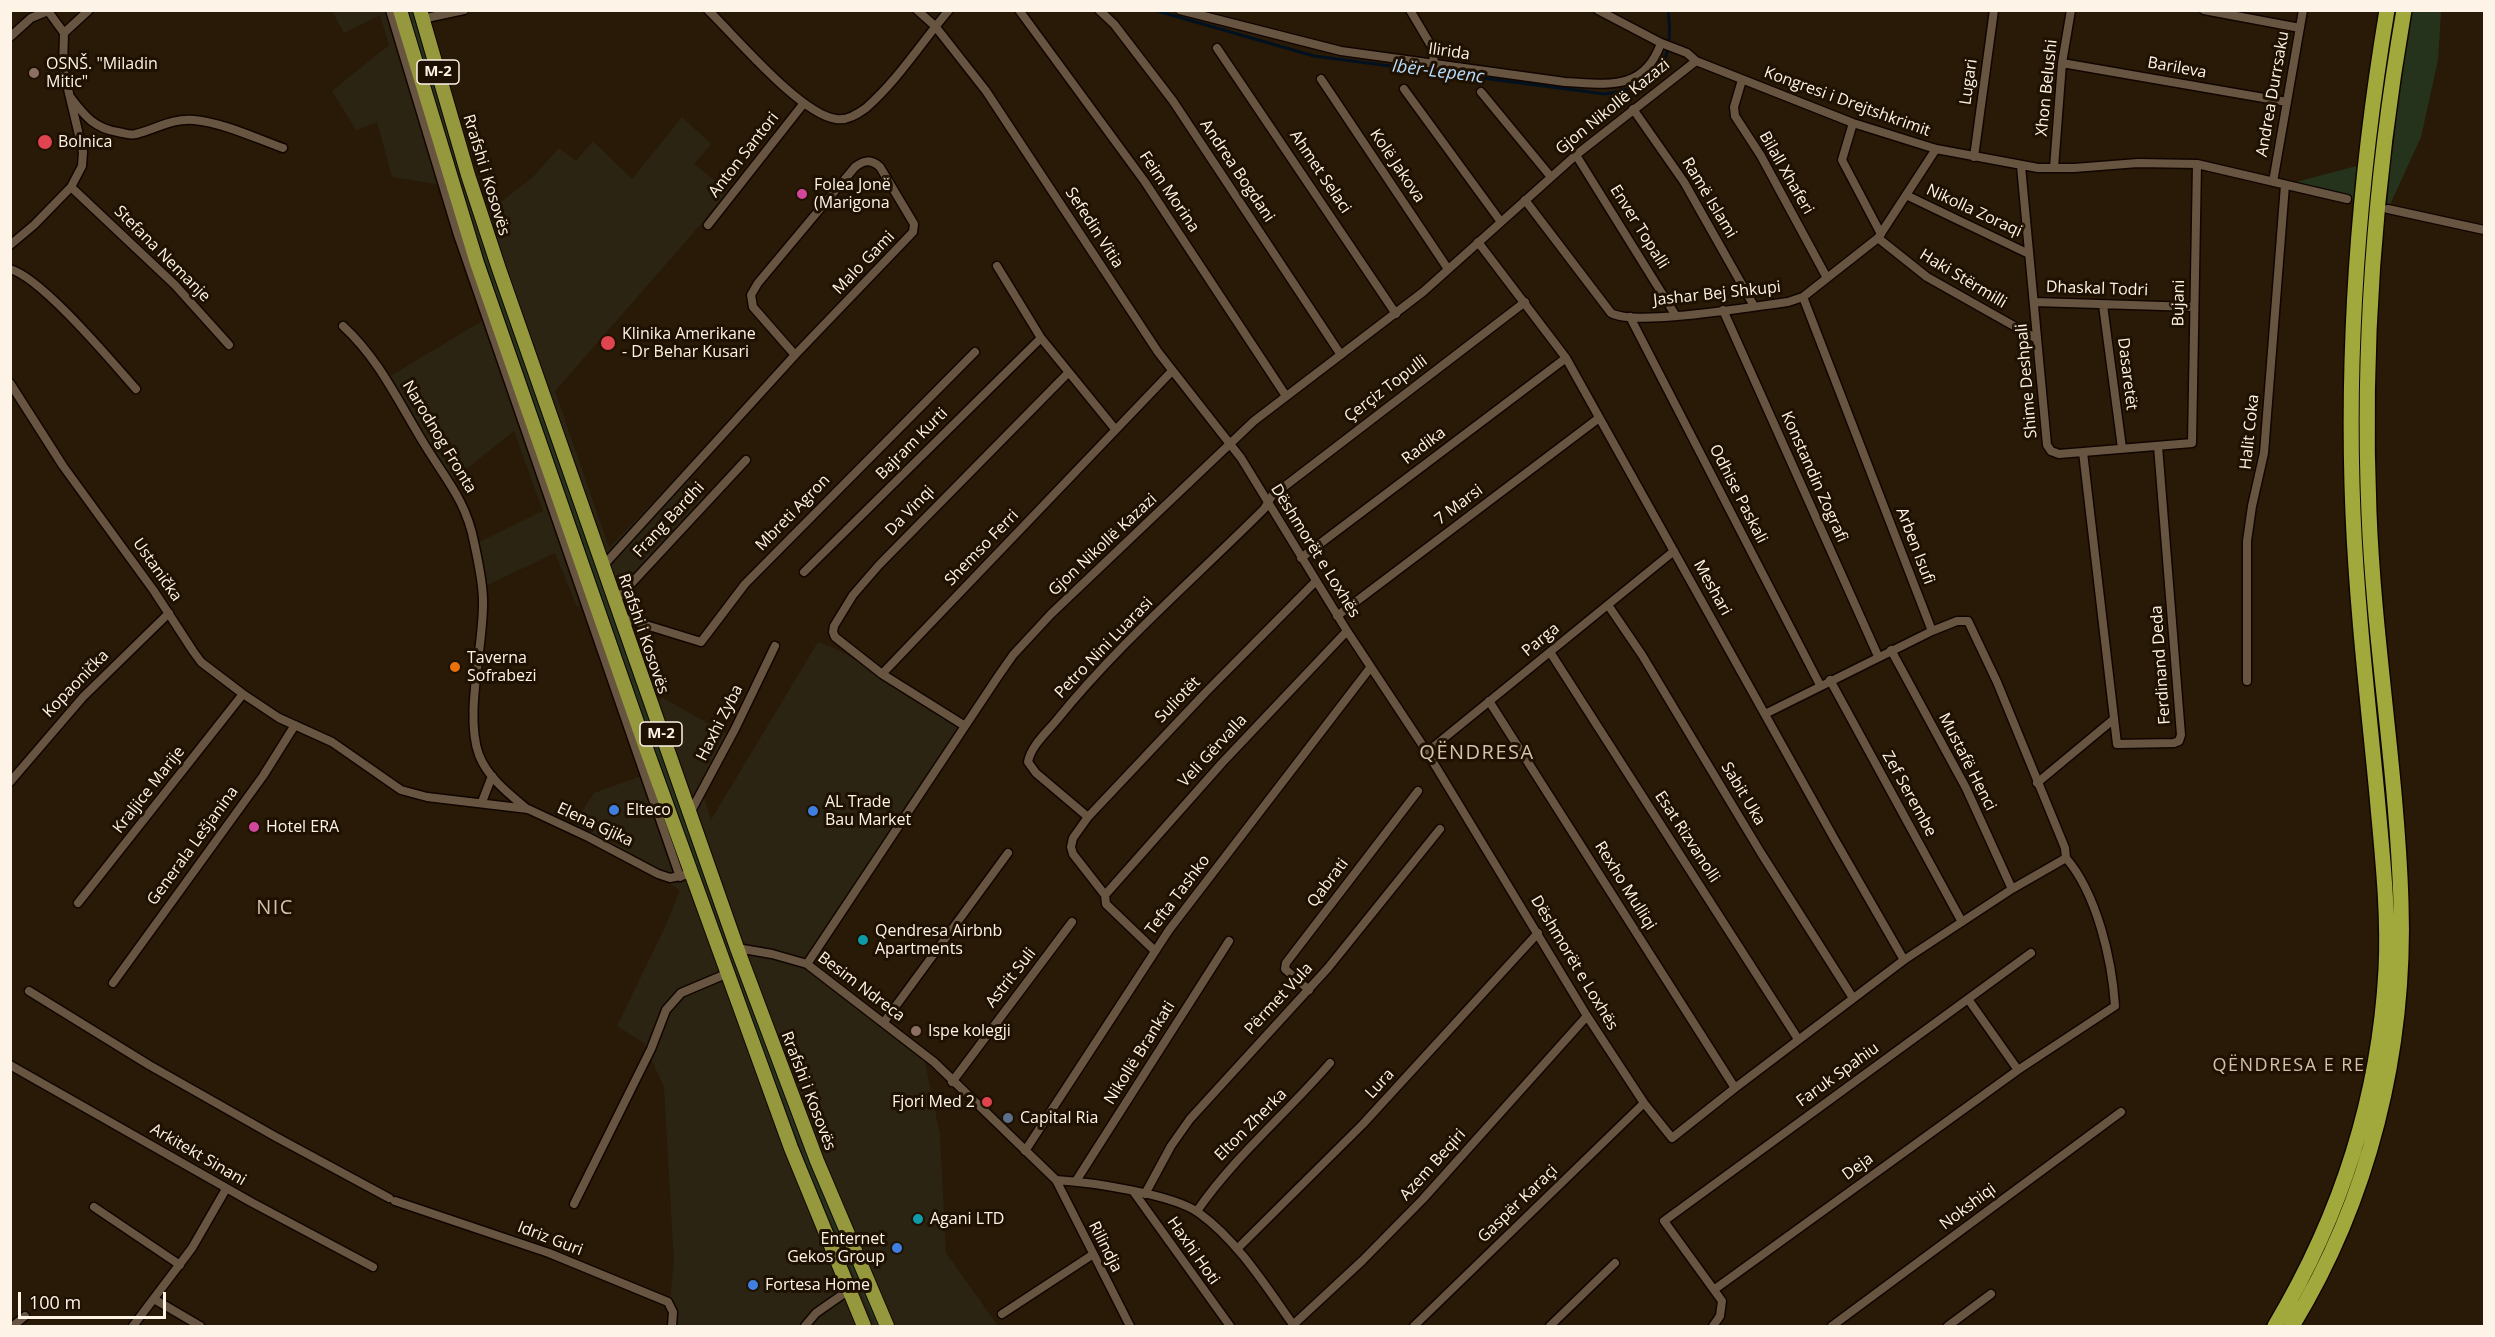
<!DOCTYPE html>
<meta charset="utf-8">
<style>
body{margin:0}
#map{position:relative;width:2495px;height:1337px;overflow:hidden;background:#291a07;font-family:"Open Sans",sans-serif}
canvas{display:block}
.frame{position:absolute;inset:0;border:12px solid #fdf3e7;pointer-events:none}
.scale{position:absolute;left:18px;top:1292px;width:148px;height:27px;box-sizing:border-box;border:3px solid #fdf3e7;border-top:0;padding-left:8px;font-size:18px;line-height:21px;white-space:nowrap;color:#fdf3e7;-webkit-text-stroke:4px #1f1101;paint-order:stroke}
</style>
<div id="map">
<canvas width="2495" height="1337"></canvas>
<div class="frame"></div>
<div class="scale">100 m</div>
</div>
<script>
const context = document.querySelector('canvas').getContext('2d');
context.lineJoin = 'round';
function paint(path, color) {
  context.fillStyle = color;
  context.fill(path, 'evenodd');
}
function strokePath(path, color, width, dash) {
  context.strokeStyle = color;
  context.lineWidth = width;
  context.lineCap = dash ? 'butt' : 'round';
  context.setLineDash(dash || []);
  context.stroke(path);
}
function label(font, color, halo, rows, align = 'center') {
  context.font = font + ' "Open Sans",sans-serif';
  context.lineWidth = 6;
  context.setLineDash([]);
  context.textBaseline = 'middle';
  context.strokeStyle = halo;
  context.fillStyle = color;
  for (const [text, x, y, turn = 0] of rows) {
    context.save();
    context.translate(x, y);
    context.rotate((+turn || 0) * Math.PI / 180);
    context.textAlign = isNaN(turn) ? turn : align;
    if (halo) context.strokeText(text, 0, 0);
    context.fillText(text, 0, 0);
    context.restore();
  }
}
const commercial = new Path2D(`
 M818,642L836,649L882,674L965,726L807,964L884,1022L925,1062L940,1135L946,1253L998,1326H672L670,1299L674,1261L664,1087L644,1043L617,1026L666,925L680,890L573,825L594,793L641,776L622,721L663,698L727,734L700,785L711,820Z`);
const industrial = new Path2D(`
 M332,11H412L473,214L496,206L534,176L559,148L576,161L593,141L632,179L682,117L711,144L694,164L729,192L555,391L609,548L681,472L705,496L625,588L577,607L555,553L487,585L479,542L543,511L514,431L450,482L387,378L482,321L442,185L392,177L377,122L356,130L332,91L389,45L380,15L344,33Z`);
const green = new Path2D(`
 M408,11H414L720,919C770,1057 825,1192 882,1326H876L814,1183L714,921L489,273Z
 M2387,11H2441L2438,60L2421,137L2388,209L2285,185L2364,164Z`);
const stream = new Path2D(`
 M1154,10L1314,56L1605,94C1659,86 1675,64 1668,10`);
const minor = new Path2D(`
 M390,10L458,235L680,877
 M708,10C736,37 800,114 836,119C846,121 858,114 866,108C898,80 921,43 949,10
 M917,10L935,26L986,91L1158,352L1241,458L1347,631L1427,752L1587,1016L1644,1103L1672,1138L1735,1088L1904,960L2012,889L2066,858L2065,848L1997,682L1968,621H1957L1932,631L1765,714
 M1019,10L1145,182L1286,396
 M1099,10L1114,24L1173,101L1341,355
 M1180,10L1341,51L1565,82C1607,84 1644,92 1661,43
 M1410,10L1433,49L1434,65
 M1598,10L1661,43L1687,53L1696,61L1853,123L1936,149L2038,168H2074L2138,163L2197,164L2347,199
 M2204,10L2300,28
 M422,19L464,10
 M10,37L31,18L48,11L64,33
 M1217,48L1396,314
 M2062,63L2287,102
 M1321,79L1448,269
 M1742,80L1734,107L1735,116L1761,156L1827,278
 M1404,89L1501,222
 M1481,92L1551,177
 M71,98C85,116 94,128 118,132C124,133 130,136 136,134C156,129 172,118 194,120C224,123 255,138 283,148
 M1633,109L1684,182L1754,306
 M1853,123L1842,160L1881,234
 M1576,155L1676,316
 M1974,157L1994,10
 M2021,166L2047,445L2051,451L2059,454L2192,443L2197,164
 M2054,168L2062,63L2071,10
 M2273,182L2303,10
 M71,187L175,285L229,345
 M1906,195L2029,254
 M1525,200L1611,313C1636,327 1755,306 1788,302L1803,297L1878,238L1936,149
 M2388,209L2484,230
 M708,225L804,103
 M1878,238L1927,277L2037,339
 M1478,242L1566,358L1835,840L1904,960
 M10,245L34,225L71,187L82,166L83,152L63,68L64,33L89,10
 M997,266L1041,338L1115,429
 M10,269C42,278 112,362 136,389
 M1803,297L1932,631
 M2035,302L2194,307
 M2103,305L2122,448
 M1723,310L1878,656
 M1630,317L1820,685
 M343,326C379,359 398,401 423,442C444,477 466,500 474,542C478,561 483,582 483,601C484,646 464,714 479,755C488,778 509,794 527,809
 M10,383L63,466L154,591L193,651L201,662L243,694L279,718L332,742L401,790L427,797L528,809L588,837L658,874L670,878L685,875
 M2083,452L2117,744L2174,743L2179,741L2181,735L2158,446
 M1301,558L1566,358
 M602,567L795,355L913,232L914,224L880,167C871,159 864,160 855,167L758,283L751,295L753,307L795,355
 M804,572L1041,338
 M615,601L746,460
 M1608,605L1642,655L1761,853L1853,998
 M1337,616L1599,418
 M620,617L701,642L745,584L975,352
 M1891,650L1966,788L2012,889
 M1550,652L1798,1039
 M882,674L1172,371
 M1830,680L1962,922
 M2247,681V541L2252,506L2264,453L2285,185
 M1489,701L1735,1088
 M965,726L882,674L835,637L833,632L834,626L853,595L879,565L1068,373
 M1427,752L1674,551
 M10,782L83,697L169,613
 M2037,783L2114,719
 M482,802L492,776
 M690,813L735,729L775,646
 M1088,817L1036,773L1028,762C1031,746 1046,733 1056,721C1118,644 1194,579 1264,509L1272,496L1525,302
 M1105,895L1222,763L1347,631
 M78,903L243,694
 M737,948L772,954L807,964L934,1062L1056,1180L1130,1326
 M1155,951L1106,904L1105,895L1073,854L1071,847L1073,838L1088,817L1206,692L1316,581
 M807,964L997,678L1013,655L1051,614L1254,421L1423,292L1576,155L1696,61
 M113,983L263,776L295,725
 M1309,990L1285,969L1286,963L1418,791
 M29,991L149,1065L276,1137L389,1198
 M1968,999L2018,1070
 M884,1022L1008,853
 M10,1065L251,1202L373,1267
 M952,1082L1072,922
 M1025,1151L1169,930L1370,668
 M1056,1180C1089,1182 1173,1194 1199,1213C1238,1241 1267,1288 1294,1326
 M1076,1181L1229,941
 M1133,1191L1230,1326
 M1145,1194L1171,1146L1190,1119L1328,968L1440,829
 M395,1201L549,1253L668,1302L673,1312L672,1326
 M574,1204L651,1049L666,1010L681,993L726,974
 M94,1207L180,1265
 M1197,1211C1235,1156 1286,1114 1330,1063
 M1237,1249L1363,1124L1538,933
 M1715,1289L2018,1070L2115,1006C2112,960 2097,894 2066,858
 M154,1299L200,1326
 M1002,1314L1092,1255
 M1293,1325L1362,1261L1423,1199L1587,1016
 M13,1326L25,1316
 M133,1326L192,1248L226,1189
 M805,1326L816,1313L849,1290
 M1414,1326L1644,1103
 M1550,1326L1615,1263
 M1713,1326L1720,1316L1722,1301L1664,1221L2031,953
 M1832,1326L2121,1112
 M1948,1326L1991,1294`);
const trunk = new Path2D(`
 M400,10L477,263L646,748L791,1148L864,1326
 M420,10L468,175L499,269L737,948L817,1161L887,1326`);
const motorway = new Path2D(`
 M2275,1326C2340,1217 2379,1098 2386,970C2389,912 2382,853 2377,795C2368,702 2357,608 2353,514C2346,344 2359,177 2387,10
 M2292,1326C2369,1200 2406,1051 2401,902C2397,772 2374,643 2369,513C2362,345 2375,177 2404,10`);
const markers = [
 [34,73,6,"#8d6e63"],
 [45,142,8,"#e0444e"],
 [802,194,6,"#d1479c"],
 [608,343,8,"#e0444e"],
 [455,667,6,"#e8710a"],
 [614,810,6,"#3f7fe0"],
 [813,811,6,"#3f7fe0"],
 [254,827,6,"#d1479c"],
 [863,940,6,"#0f9aa8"],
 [916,1031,6,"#8d6e63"],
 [987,1102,6,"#e0444e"],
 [1008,1118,6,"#5c6f8a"],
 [918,1219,6,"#0f9aa8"],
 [897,1248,6,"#3f7fe0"],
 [753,1285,6,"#3f7fe0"]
];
const shields = [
 [438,72,42],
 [661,734,42]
];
const shieldNames = [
 ["M-2",438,72],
 ["M-2",661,734]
];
const streetNames = [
 ["Ilirida",1449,52,8],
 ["Barileva",2177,68,10],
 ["Lugari",1969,82,-82],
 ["Xhon Belushi",2047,88,-84],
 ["Andrea Durrsaku",2273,94,-80],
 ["Kongresi i Drejtshkrimit",1847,102,20],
 ["Gjon Nikollë Kazazi",1613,107,-39],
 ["Anton Santori",744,155,-52],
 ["Kolë Jakova",1397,166,56],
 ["Andrea Bogdani",1237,171,56],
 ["Ahmet Selaci",1320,172,56],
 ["Bilall Xhaferi",1786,173,60],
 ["Rrafshi i Kosovës",486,175,73],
 ["Feim Morina",1169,192,56],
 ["Ramë Islami",1709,198,59],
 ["Nikolla Zoraqi",1974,211,25],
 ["Enver Topalli",1639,227,58],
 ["Sefedin Vitia",1094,228,57],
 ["Stefana Nemanje",162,254,45],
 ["Malo Gami",864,263,-46],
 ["Haki Stërmilli",1963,279,31],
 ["Dhaskal Todri",2097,289,2],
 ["Jashar Bej Shkupi",1717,294,-6],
 ["Bujani",2179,303,-89],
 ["Dasaretët",2127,374,83],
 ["Shime Deshpali",2027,381,-95],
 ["Çerçiz Topulli",1386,389,-37],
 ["Halit Coka",2250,432,-84],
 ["Narodnog Fronta",439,437,59],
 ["Bajram Kurti",912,444,-45],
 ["Radika",1424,446,-37],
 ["Konstandin Zografi",1814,477,66],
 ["Odhise Paskali",1738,494,63],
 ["7 Marsi",1459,505,-37],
 ["Da Vinqi",910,511,-46],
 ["Mbreti Agron",793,513,-46],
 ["Frang Bardhi",669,520,-47],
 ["Gjon Nikollë Kazazi",1103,545,-43],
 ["Arben Isufi",1915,546,69],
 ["Shemso Ferri",982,548,-46],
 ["Dëshmorët e Loxhës",1315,551,58],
 ["Ustanička",157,570,55],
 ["Meshari",1712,588,61],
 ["Rrafshi i Kosovës",643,634,71],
 ["Parga",1541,640,-39],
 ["Petro Nini Luarasi",1104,648,-46],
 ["Ferdinand Deda",2161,665,-94],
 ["Kopaonička",76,684,-46],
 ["Suliotët",1178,700,-46],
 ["Haxhi Zyba",720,723,-63],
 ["Veli Gërvalla",1213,751,-47],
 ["Mustafë Henci",1967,762,63],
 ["Kraljice Marije",149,790,-52],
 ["Sabit Uka",1743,794,59],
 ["Zef Serembe",1909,794,61],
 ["Elena Gjika",595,825,25],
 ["Esat Rizvanolli",1687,837,57],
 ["Generala Lešjanina",193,846,-54],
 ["Qabrati",1328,883,-53],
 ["Rexho Mulliqi",1625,886,58],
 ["Tefta Tashko",1178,895,-53],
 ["Dëshmorët e Loxhës",1574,963,59],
 ["Astrit Suli",1011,978,-52],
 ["Besim Ndreca",861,987,37],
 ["Përmet Vula",1279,999,-47],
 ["Nikollë Brankati",1140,1053,-58],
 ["Faruk Spahiu",1838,1075,-36],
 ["Lura",1380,1084,-47],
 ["Rrafshi i Kosovës",808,1091,69],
 ["Elton Zherka",1251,1125,-45],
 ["Arkitekt Sinani",198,1155,30],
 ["Azem Beqiri",1433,1165,-48],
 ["Deja",1858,1167,-36],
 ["Gaspër Karaçi",1518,1204,-44],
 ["Nokshiqi",1968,1207,-37],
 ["Idriz Guri",550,1239,21],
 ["Rilindja",1105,1247,63],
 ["Haxhi Hoti",1193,1251,55]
];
const poiNames = [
 ["OSNŠ. \"Miladin",46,64],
 ["Mitic\"",46,82],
 ["Bolnica",58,142],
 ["Folea Jonë",814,185],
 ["(Marigona",814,203],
 ["Klinika Amerikane",622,334],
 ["- Dr Behar Kusari",622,352],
 ["Taverna",467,658],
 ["Sofrabezi",467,676],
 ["AL Trade",825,802],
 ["Bau Market",825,820],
 ["Elteco",626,810],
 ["Hotel ERA",266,827],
 ["Qendresa Airbnb",875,931],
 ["Apartments",875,949],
 ["Ispe kolegji",928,1031],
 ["Fjori Med 2",975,1102,"right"],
 ["Capital Ria",1020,1118],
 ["Agani LTD",930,1219],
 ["Enternet",885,1239,"right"],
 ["Gekos Group",885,1257,"right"],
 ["Fortesa Home",765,1285]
];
const waterNames = [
 ["Ibër-Lepenc",1438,72,7]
];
const neighbourhoodNames = [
 ["QËNDRESA E RE",2289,1066]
];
const quarterNames = [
 ["QËNDRESA",1477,753],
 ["NIC",275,908]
];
paint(commercial, '#2c2413');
paint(industrial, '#2b2413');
paint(green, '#25331d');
strokePath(stream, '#01111f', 3);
strokePath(minor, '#110500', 11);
strokePath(trunk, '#110500', 16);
strokePath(motorway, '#110500', 18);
strokePath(minor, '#675541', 8);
strokePath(trunk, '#96983d', 14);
strokePath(motorway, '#a1a83c', 15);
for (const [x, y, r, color] of markers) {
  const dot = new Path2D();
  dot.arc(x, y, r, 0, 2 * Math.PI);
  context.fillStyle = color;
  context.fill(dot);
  strokePath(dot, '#1f1101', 2);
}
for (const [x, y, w] of shields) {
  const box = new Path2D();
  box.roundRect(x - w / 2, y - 12, w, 24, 4.5);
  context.fillStyle = '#1f1101';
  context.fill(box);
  strokePath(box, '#fdf3e7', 1.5);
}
label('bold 15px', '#fdf3e7', null, shieldNames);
label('16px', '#fdf3e7', '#1f1101', streetNames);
label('16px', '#fdf3e7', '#1f1101', poiNames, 'left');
label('italic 18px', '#b7dbfb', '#1f1101', waterNames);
context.letterSpacing = '1.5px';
label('18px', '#d5c0a9', '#1f1101', neighbourhoodNames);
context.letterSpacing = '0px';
context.letterSpacing = '1.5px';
label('20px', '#d5c0a9', '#1f1101', quarterNames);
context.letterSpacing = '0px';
</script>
